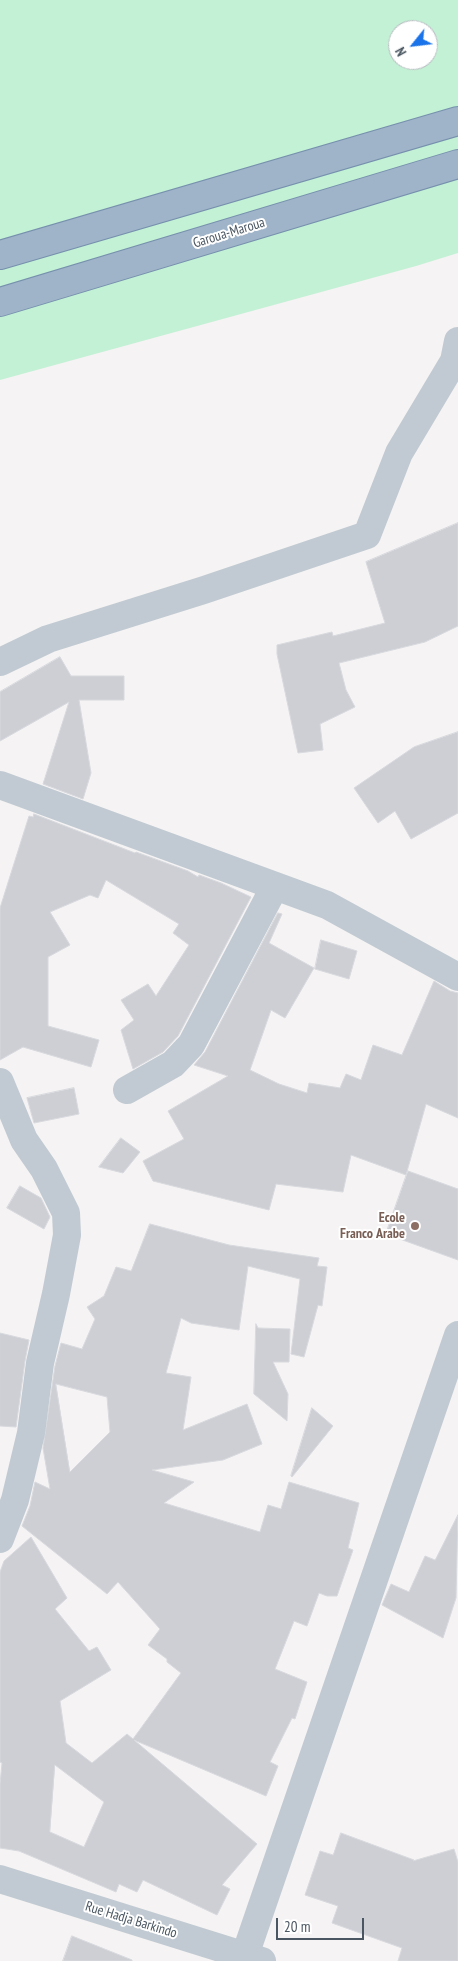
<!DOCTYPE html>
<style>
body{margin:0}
#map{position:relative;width:458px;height:1961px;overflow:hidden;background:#f5f3f3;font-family:"PT Sans Narrow",sans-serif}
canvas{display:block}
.north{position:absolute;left:388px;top:20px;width:50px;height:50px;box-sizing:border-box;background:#fff;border:1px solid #b7bbc0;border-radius:50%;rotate:241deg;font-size:14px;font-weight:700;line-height:20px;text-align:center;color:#4a5661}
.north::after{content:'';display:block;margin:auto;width:18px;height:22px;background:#1a73e8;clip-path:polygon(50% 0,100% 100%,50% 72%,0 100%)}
.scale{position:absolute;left:276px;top:1918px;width:88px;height:22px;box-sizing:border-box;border:2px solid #4a5661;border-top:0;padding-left:6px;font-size:15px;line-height:18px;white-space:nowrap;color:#4a5661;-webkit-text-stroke:4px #fff;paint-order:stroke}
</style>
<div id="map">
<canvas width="458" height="1961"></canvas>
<div class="north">N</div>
<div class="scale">20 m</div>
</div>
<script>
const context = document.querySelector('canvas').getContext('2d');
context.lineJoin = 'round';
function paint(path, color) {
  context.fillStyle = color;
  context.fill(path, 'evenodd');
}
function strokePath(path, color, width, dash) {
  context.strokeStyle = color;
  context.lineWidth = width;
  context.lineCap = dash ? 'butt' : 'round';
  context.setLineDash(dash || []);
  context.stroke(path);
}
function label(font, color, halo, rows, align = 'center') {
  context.font = font + ' "PT Sans Narrow",sans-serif';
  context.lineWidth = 4;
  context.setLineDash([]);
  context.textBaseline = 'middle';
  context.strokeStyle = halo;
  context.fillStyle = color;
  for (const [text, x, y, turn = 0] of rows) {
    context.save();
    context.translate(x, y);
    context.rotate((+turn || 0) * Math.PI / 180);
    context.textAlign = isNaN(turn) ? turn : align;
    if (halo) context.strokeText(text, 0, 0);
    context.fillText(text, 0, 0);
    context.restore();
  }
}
const green = new Path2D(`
 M0,0H458V253L416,266L0,380ZM398,30H428V60H398Z`);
const building = new Path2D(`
 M458,523V626L425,642L339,663L346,690L355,707L320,724L323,750L298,753L277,654V645L332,632L333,636L385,623L366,562Z
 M60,657L71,676H124V700H79L91,773L83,799L43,784L69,702L0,741V692Z
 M458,732V813L411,839L395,811L378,823L354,788L414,747Z
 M34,814L135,853L136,852L188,871L198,877L199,875L221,883L251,897L178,1036L163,1052L133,1069L121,1030L134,1020L121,1000L148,984L156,996L189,945L173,933L179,924L106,880L98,898L90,895L50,912L70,945L48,957V1026L99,1040L91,1067L23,1047L0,1060V908L29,816L33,817Z
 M278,913L282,914L269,943L314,968L285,1018L271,1010L250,1070L279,1084L307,1093L309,1083L340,1088L346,1074L361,1080L373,1045L402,1055L434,981L450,991L458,993V1118L426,1104L406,1175L351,1155L343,1192L276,1184L269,1210L153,1181L143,1161L184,1139L168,1111L228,1076L194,1065L205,1052Z
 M321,940L357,951L349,979L315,969Z
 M74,1088L79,1114L34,1123L27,1098Z
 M121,1138L140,1152L123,1173L99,1167Z
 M408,1171L458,1189V1260L386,1234Z
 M20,1186L41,1198L50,1217L44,1229L7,1208Z
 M150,1224L229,1245L319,1258L317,1266L327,1267L322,1306L318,1305L304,1357L291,1354L300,1279L248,1266L239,1330L191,1323L181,1318L166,1373L191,1377L183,1430L247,1404L262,1444L223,1460L152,1470L194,1482L164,1503L260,1532L268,1505L281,1509L289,1482L359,1503L348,1548L353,1550L337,1596H327L319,1593L307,1626L294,1621L275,1669L307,1682L295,1719L292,1718L270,1762L278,1766L266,1796L134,1740L257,1844L222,1885L230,1889L217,1915L143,1880L137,1892L119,1884L116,1892L19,1851L0,1848V1784L2,1763L0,1762V1572L4,1561L31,1537L67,1598L55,1609L89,1651L97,1647L111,1670L60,1701L66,1743L92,1763L127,1734L133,1739L181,1673L167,1662V1659L148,1645L160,1629L118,1582L107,1594L22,1526L30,1506L35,1482L50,1489L43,1448L55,1366L61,1343L82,1349L95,1319L87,1307L104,1296L116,1267L131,1271ZM56,1384L107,1397L110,1432L70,1472ZM55,1765L104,1802L84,1847L50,1832Z
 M256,1324L258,1328L290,1329L289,1362H273L288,1394L287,1421L254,1394Z
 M0,1333L29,1340L25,1361L16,1427L0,1426Z
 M312,1408L333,1426L292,1477L291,1476Z
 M458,1515L456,1598L443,1638L382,1605L391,1584L409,1592L425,1556L435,1560Z
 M341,1833L414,1860L413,1861L454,1849L458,1862V1961H398L402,1948L332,1923L338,1906L305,1895L320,1851L333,1855Z
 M72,1936L132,1960V1961H63Z`);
const minor = new Path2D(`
 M0,662L48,639L204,590L367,535L399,453L454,361L458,341
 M0,785L327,905L458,977
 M0,1082L24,1140L44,1169L66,1213L67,1235L56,1294L40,1363L31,1433L15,1500L0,1539
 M127,1090L173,1064L191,1045L275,886
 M243,1961L458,1335`);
const tertiary = new Path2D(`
 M0,1879L262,1961`);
const trunk = new Path2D(`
 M0,255L458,121
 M0,302L458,164`);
const markers = [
 [415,1226,5,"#8d6e63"]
];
const streetNames = [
 ["Garoua-Maroua",229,233,-17],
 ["Rue Hadja Barkindo",131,1920,17]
];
const educationNames = [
 ["Ecole",405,1218],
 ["Franco Arabe",405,1234]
];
paint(green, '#c3f1d5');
paint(building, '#cdcfd5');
strokePath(building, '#d7d9de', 1);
strokePath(trunk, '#7690ad', 30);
strokePath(minor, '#c1cad2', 28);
strokePath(tertiary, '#c1cad2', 28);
strokePath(trunk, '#9fb4c9', 28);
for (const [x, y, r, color] of markers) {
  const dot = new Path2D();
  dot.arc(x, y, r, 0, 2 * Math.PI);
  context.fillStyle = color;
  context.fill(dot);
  strokePath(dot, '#fff', 2);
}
label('14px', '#4a5661', '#fff', streetNames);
label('bold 14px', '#785e54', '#fff', educationNames, 'right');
</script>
